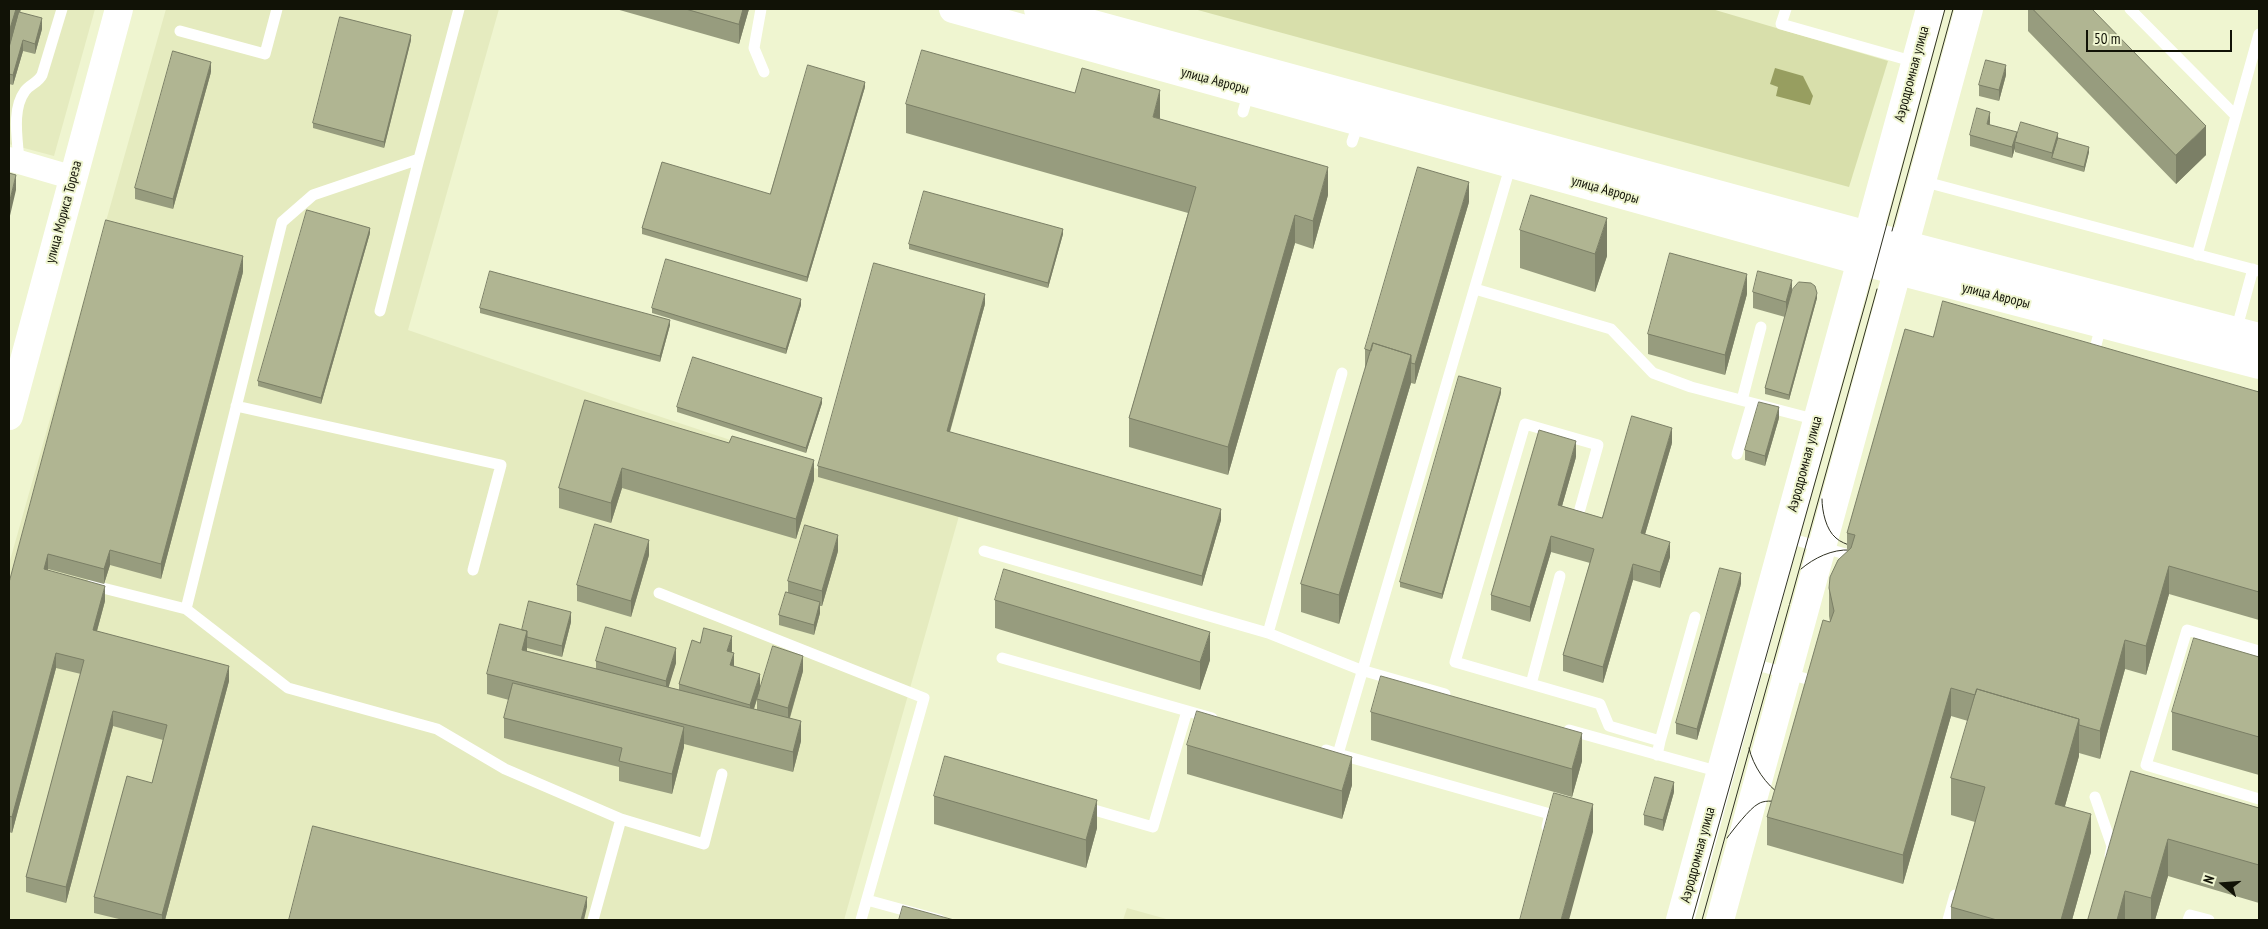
<!DOCTYPE html>
<meta charset="utf-8">
<style>
body{margin:0}
#map{position:relative;width:2268px;height:929px;overflow:hidden;background:#eff5d0;font-family:"PT Sans Narrow",sans-serif}
canvas{display:block}
.frame{position:absolute;inset:0;border:10px solid #111206;pointer-events:none}
.north{position:absolute;left:2198px;top:859px;width:50px;height:50px;-webkit-text-stroke:4px #eff5d0;paint-order:stroke;rotate:288deg;font-size:14px;font-weight:700;line-height:20px;text-align:center;color:#111206}
.north::after{content:'';display:block;margin:auto;width:18px;height:22px;background:#111206;clip-path:polygon(50% 0,100% 100%,50% 72%,0 100%)}
.scale{position:absolute;left:2086px;top:30px;width:146px;height:22px;box-sizing:border-box;border:2px solid #111206;border-top:0;padding-left:6px;font-size:15px;line-height:18px;white-space:nowrap;color:#111206;-webkit-text-stroke:4px #eff5d0;paint-order:stroke}
</style>
<div id="map">
<canvas width="2268" height="929"></canvas>
<div class="frame"></div>
<div class="north">N</div>
<div class="scale">50 m</div>
</div>
<script>
const context = document.querySelector('canvas').getContext('2d');
context.lineJoin = 'round';
function paint(path, color) {
  context.fillStyle = color;
  context.fill(path, 'evenodd');
}
function strokePath(path, color, width, dash) {
  context.strokeStyle = color;
  context.lineWidth = width;
  context.lineCap = dash ? 'butt' : 'round';
  context.setLineDash(dash || []);
  context.stroke(path);
}
function label(font, color, halo, rows, align = 'center') {
  context.font = font + ' "PT Sans Narrow",sans-serif';
  context.lineWidth = 4;
  context.setLineDash([]);
  context.textBaseline = 'middle';
  context.strokeStyle = halo;
  context.fillStyle = color;
  for (const [text, x, y, turn = 0] of rows) {
    context.save();
    context.translate(x, y);
    context.rotate((+turn || 0) * Math.PI / 180);
    context.textAlign = isNaN(turn) ? turn : align;
    if (halo) context.strokeText(text, 0, 0);
    context.fillText(text, 0, 0);
    context.restore();
  }
}
const built = new Path2D(`
 M9,9H95L54,156L9,144Z
 M166,9H499L408,330L622,404L959,516L844,920H9V564Z
 M1127,908L1170,920H1123Z`);
const green = new Path2D(`
 M1194,9H1712L1888,61L1849,187Z`);
const water = new Path2D(`
 M1775,68L1803,76L1813,96L1810,105L1776,96L1778,87L1770,84Z`);
const service = new Path2D(`
 M761,9L754,48L764,72
 M1786,9L1781,24L1915,62
 M2130,9L2236,116
 M180,31L265,54L277,9
 M1243,112L1249,91
 M1352,142L1359,121
 M19,162C18,141 11,110 25,91C30,84 38,83 42,75L62,9
 M1922,181L2259,271
 M2197,255L2259,34
 M1475,289L1611,329L1653,373L1691,387L1817,420
 M380,311L419,159
 M2236,331L2253,269
 M2092,360L2102,322
 M1742,400L1761,327
 M236,406L501,465L473,570
 M1737,454L1752,403
 M1578,516L1598,445L1525,424L1455,662L1600,704L1609,726L1660,741L1657,755
 M1785,537L1849,555
 M984,551L1268,633L1361,670L1445,694
 M91,585L186,609L282,222L313,195L419,159L459,9
 M659,593L924,698L861,920
 M186,609L288,688L437,729L505,769L621,819L593,920
 M1268,633L1342,373
 M2259,651L2187,630L2146,765L2259,799
 M1002,658L1212,718
 M1750,663L1814,681
 M1531,684L1560,576
 M1569,730L1720,772
 M1660,741L1695,617
 M1326,750L1338,754L1511,164
 M1338,754L1550,814L1547,827
 M2095,797L2112,846L2110,856
 M1084,807L1153,827L1187,711
 M621,819L704,844L722,774
 M867,900L940,920
 M1948,920L1955,895
 M2188,920L2190,915L2209,920`);
const minor = new Path2D(`
 M9,159L74,178`);
const secondary = new Path2D(`
 M9,416L119,9
 M1680,920L1930,9
 M1720,920L1969,9`);
const primary = new Path2D(`
 M953,9L1860,261L2259,365
 M1038,9L1868,235L2259,337`);
const tram = new Path2D(`
 M1892,231L1953,9
 M1822,499C1822,511 1826,530 1836,538C1840,542 1847,544 1851,546
 M1801,569C1814,558 1832,549 1850,550
 M1749,748C1753,766 1766,785 1781,795
 M1727,838C1733,830 1750,808 1758,804C1764,800 1773,801 1779,802
 M1692,920L1866,301L1945,9
 M1702,920L1877,289`);
const wall = new Path2D(`
 M9,9L20,12L42,29L35,54L23,51L13,85L9,84Z
 M616,9H749L739,44Z
 M2028,9H2092L2206,155L2176,184L2028,31Z
 M411,40L384,148L313,128V123Z
 M211,72L173,209L135,199V188Z
 M2006,75L1999,101L1979,96V85Z
 M865,87L807,282L642,234V228L770,194Z
 M906,104L1160,119L1328,195L1313,249L1295,243L1228,475L1129,447V418L1188,213L906,133Z
 M1990,122V125L2017,137L2058,138L2089,152L2084,172L2015,152V148L2012,158L1970,146V135Z
 M1469,202L1415,384L1411,383L1339,624L1301,612V584L1365,370V349Z
 M1520,230L1607,256L1595,292L1520,268Z
 M370,233L321,404L258,386V381Z
 M1063,234L1048,288L909,249V244Z
 M243,272L161,579L110,565L104,584L48,569V570L105,601L97,631L229,681L165,920H123L94,913V897L152,783L163,740L113,726L66,903L26,892V877L81,674L56,668L12,833L9,832V583Z
 M1792,290L1817,298L1789,400L1765,394V388L1785,317L1753,308V292Z
 M1747,294L1725,375L1648,354V334Z
 M985,304L950,432L1221,520L1202,586L818,477V466Z
 M801,305L786,354L652,313V308Z
 M480,308L670,325L660,362L480,313Z
 M1933,337L2259,392V620L2169,594L2146,675L2125,669L2100,759L2079,753V756L2065,806L2091,852L2072,920H1951V907L1975,822L1951,815V778L1968,721L1951,716L1903,884L1767,845V817L1830,622L1829,616V588L1847,552V533Z
 M1501,393L1442,599L1400,587V582Z
 M585,400L814,480L796,539L622,488L611,523L559,508V488Z
 M822,403L806,453L677,412V407Z
 M1779,418L1765,466L1745,460V450Z
 M1672,443L1645,534L1670,557L1660,588L1633,580L1603,683L1563,671V655L1590,563L1551,552L1530,622L1491,610V595L1576,457L1562,506L1602,518Z
 M838,551L822,606H820V613L814,635L779,625V615L788,593V581Z
 M649,555L631,617L577,601V585Z
 M1741,584L1697,740L1676,734V723Z
 M995,600L1210,660L1200,690L995,628Z
 M571,622L562,657L527,648V651L596,669V661L676,663L668,687L679,690V684L732,652L734,666L760,689L754,709L757,710V699L803,671L790,718L801,741L793,772L684,744V747L672,794L619,781V767L504,738V718L509,700L487,694V674L522,630Z
 M2259,657V775L2172,750V712Z
 M1371,712L1582,761L1572,797L1371,740Z
 M1187,745L1352,785L1342,819L1187,774Z
 M2131,771L2259,808V903L2168,876L2155,920H2088Z
 M1674,792L1663,831L1644,825V815Z
 M934,796L1097,828L1086,868L934,824Z`);
const shadedWall = new Path2D(`
 M16,9H21L9,52V32Z
 M743,9H749L739,44V24Z
 M42,18V29L35,54V44Z
 M411,35V40L384,148V142Z
 M23,40V51L13,85V75Z
 M211,62V72L173,209V199Z
 M2006,65V75L1999,101V90Z
 M865,82V87L807,282V277Z
 M1160,90V119L1153,117Z
 M1990,112V122L1987,135V124Z
 M2206,126V155L2176,184V155Z
 M2017,132V142H2015V148L2012,158V147Z
 M2058,133V143L2052,158V153Z
 M2089,147V152L2084,172V167Z
 M1328,167V195L1313,249V221Z
 M16,175V190L9,220V204Z
 M1469,182V202L1415,384V364Z
 M1295,215V243L1228,475V447Z
 M1607,218V256L1595,292V254Z
 M370,228V233L321,404V398Z
 M1063,229V234L1048,288V283Z
 M243,256V272L161,579V564Z
 M1747,274V294L1725,375V355Z
 M1792,280V295L1786,317V302Z
 M1817,293V298L1789,400V395Z
 M985,294V304L947,441V431Z
 M801,299V305L786,354V349Z
 M670,320V325L660,362V356Z
 M1411,355V383L1339,624V595Z
 M1501,388V393L1442,599V594Z
 M822,398V403L806,453V448Z
 M1779,407V418L1765,466V456Z
 M1672,428V443L1641,548V533Z
 M1576,441V457L1558,520V505Z
 M814,460V480L796,539V519Z
 M622,468V488L611,523V503Z
 M1221,509V520L1202,586V576Z
 M838,535V551L822,606V591Z
 M1551,536V552L1530,622V607Z
 M649,540V555L631,617V601Z
 M1670,542V557L1660,588V572Z
 M110,550V565L104,584V569Z
 M48,554V569L44,585V569Z
 M1633,564V580L1603,683V667Z
 M2169,566V594L2146,675V646Z
 M1741,573V584L1697,740V729Z
 M105,586V601L93,645V630Z
 M820,602V613L814,635V625Z
 M571,612V622L562,657V646Z
 M527,631V651L522,650Z
 M1210,632V660L1200,690V662Z
 M732,636V651L727,666V651Z
 M2125,640V669L2100,759V731Z
 M676,648V663L666,696V681Z
 M56,653V668L12,833V817Z
 M734,653V668L730,665Z
 M803,656V671L788,723V708Z
 M229,666V681L165,920H162V915Z
 M760,674V689L750,721V705Z
 M1951,688V716L1903,884V855Z
 M113,711V726L66,903V887Z
 M2079,719V756L2055,841V804Z
 M801,721V741L793,772V752Z
 M684,727V747L672,794V774Z
 M1582,733V761L1572,797V769Z
 M1352,757V785L1342,819V791Z
 M1674,782V792L1663,831V820Z
 M1097,800V828L1086,868V840Z
 M1593,804V832L1569,920H1561Z
 M2091,814V852L2072,920H2061Z
 M2168,839V876L2155,920H2151V898Z
 M2125,891V920H2117Z
 M587,897V907L584,920H581Z`);
const building = new Path2D(`
 M9,9H16L9,32Z
 M686,9H743L739,24Z
 M2033,9H2092L2206,126L2176,155Z
 M19,12L42,18L35,44L23,40L13,75L9,74V48Z
 M340,17L411,35L384,142L313,123Z
 M922,50L1075,93L1082,68L1160,90L1153,117L1328,167L1313,221L1295,215L1228,447L1129,418L1196,187L906,104Z
 M173,51L211,62L173,199L135,188Z
 M1986,60L2006,65L1999,90L1979,85Z
 M808,65L865,82L807,277L642,228L662,162L770,194Z
 M1977,108L1990,112L1987,124L2017,132L2012,147L1970,135Z
 M2021,122L2058,133L2052,153L2015,142Z
 M2058,138L2089,147L2084,167L2052,158Z
 M1418,167L1469,182L1415,364L1411,363V355L1373,343L1371,351L1365,349Z
 M9,173L16,175L9,204Z
 M924,191L1063,229L1048,283L909,244Z
 M1531,195L1607,218L1595,254L1520,230Z
 M307,210L370,228L321,398L258,381Z
 M106,220L243,256L161,564L110,550L104,569L48,554L44,569L105,586L93,630L229,666L162,915L94,897L127,776L152,783L167,725L113,711L66,887L26,877L84,660L56,653L12,817L9,816V583Z
 M1670,253L1747,274L1725,355L1648,334Z
 M666,259L801,299L786,349L652,308Z
 M874,263L985,294L947,431L1221,509L1202,576L818,466Z
 M490,271L670,320L660,356L480,308Z
 M1758,271L1792,280L1786,302L1753,292Z
 M1799,282L1811,283L1815,286L1817,293L1789,395L1765,388L1792,290Z
 M1943,301L2259,392V592L2169,566L2146,646L2125,640L2100,731L2079,725V719L1977,689L1975,695L1951,688L1903,855L1767,817L1823,620L1830,622L1834,611L1829,588L1830,577L1838,560L1851,548L1855,535L1847,533L1905,329L1933,337Z
 M1373,343L1411,355L1339,595L1301,584Z
 M693,357L822,398L806,448L677,407Z
 M1459,376L1501,388L1442,594L1400,582Z
 M585,400L729,443L732,436L814,460L796,519L622,468L611,503L559,488Z
 M1759,402L1779,407L1765,456L1745,450Z
 M1632,416L1672,428L1641,533L1670,542L1660,572L1633,564L1603,667L1563,655L1594,549L1551,536L1530,607L1491,595L1539,430L1576,441L1558,505L1602,518Z
 M595,524L649,540L631,601L577,585Z
 M805,525L838,535L822,591L788,581Z
 M1720,568L1741,573L1697,729L1676,723Z
 M1004,569L1210,632L1200,662L995,600Z
 M786,592L820,602L814,625L779,615Z
 M529,601L571,612L562,646L527,637V631L522,630Z
 M500,624L527,631L522,650L801,721L793,752L487,674Z
 M606,627L676,648L666,681L596,661Z
 M704,628L732,636L727,651L734,653L730,665L760,674L750,705L679,684L692,640L700,643Z
 M2194,638L2259,657V737L2172,712Z
 M773,646L803,656L788,708L757,699Z
 M1381,676L1582,733L1572,769L1371,712Z
 M513,683L684,727L672,774L619,761L622,748L504,718Z
 M1977,689L2079,719L2055,804L2091,814L2061,920H1997L1951,907L1985,787L1951,778Z
 M1197,711L1352,757L1342,791L1187,745Z
 M945,756L1097,800L1086,840L934,796Z
 M2131,771L2259,808V865L2168,839L2151,898L2125,891L2117,920H2088Z
 M1655,777L1674,782L1663,820L1644,815Z
 M1554,793L1593,804L1561,920H1520Z
 M313,826L587,897L581,920H289Z
 M903,906L954,920H899Z`);
const streetNames = [
 ["Аэродромная улица",1912,74,-75],
 ["улица Авроры",1215,81,15],
 ["улица Авроры",1605,190,16],
 ["улица Мориса Тореза",64,212,-75],
 ["улица Авроры",1996,296,14],
 ["Аэродромная улица",1805,464,-75],
 ["Аэродромная улица",1698,855,-75]
];
paint(built, '#e5ebbf');
paint(green, '#d8dfab');
paint(water, '#979e60');
strokePath(service, '#fff', 11);
strokePath(minor, '#fff', 24);
strokePath(secondary, '#fff', 28);
strokePath(primary, '#fff', 28);
strokePath(tram, '#2f3122', 1);
paint(wall, '#979c7e');
paint(shadedWall, '#7b7f66');
paint(building, '#b0b592');
strokePath(building, '#7b7f66', 1);
label('14px', '#111206', '#eff5d0', streetNames);
</script>
